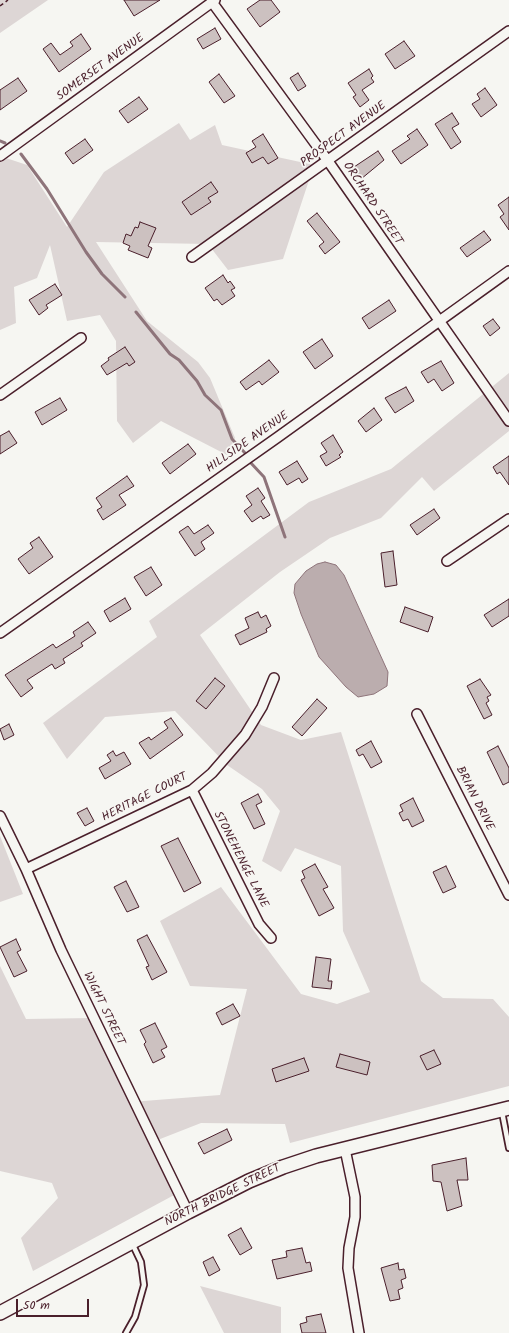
<!DOCTYPE html>
<style>
body{margin:0}
#map{position:relative;width:509px;height:1333px;overflow:hidden;background:#f6f6f2;font-family:Kalam,sans-serif}
canvas{display:block}
.scale{position:absolute;left:16px;top:1299px;width:73px;height:18px;box-sizing:border-box;border:2px solid #4a1f2b;border-top:0;padding-left:5px;font-size:12px;line-height:14px;white-space:nowrap;color:#4a1f2b;-webkit-text-stroke:3px #f6f6f2;paint-order:stroke}
</style>
<div id="map">
<canvas width="509" height="1333"></canvas>
<div class="scale">50 m</div>
</div>
<script>
const context = document.querySelector('canvas').getContext('2d');
context.lineJoin = 'round';
function fill(path, color) { context.fillStyle = color; context.fill(path, 'evenodd'); }
const shape = rows => new Path2D(rows.map(r => 'M' + r).join(''));
function stroke(path, color, width, dash) { context.strokeStyle = color; context.lineWidth = width; context.lineCap = dash ? 'butt' : 'round'; context.setLineDash(dash || []); context.stroke(path); }
function label(font, color, halo, rows, align = 'center') {
  context.font = font + ' Kalam,sans-serif'; context.lineWidth = 3.5; context.setLineDash([]); context.textBaseline = 'middle'; context.strokeStyle = halo; context.fillStyle = color; for (const [text, x, y, turn = 0] of rows) {
    context.save(); context.translate(x, y); context.rotate((+turn || 0) * Math.PI / 180); context.textAlign = isNaN(turn) ? turn : align; if (halo) context.strokeText(text, 0, 0); context.fillText(text, 0, 0); context.restore();
  }
}
const green = shape([
 [0,0,48,0,0,33],
 [179,123,190,140,215,125,222,145,314,165,283,259,228,270,208,244,96,242,147,321,198,362,210,378,235,438,227,455,161,421,133,443,117,421,116,341,100,315,67,321,50,245,37,278,14,287,16,323,0,330,0,156,27,165,67,227,104,172],
 [509,373,509,431,434,491,422,477,381,518,330,538,280,572,200,635,261,725,301,740,341,732,421,981,443,998,493,999,509,1017,509,1086,290,1143,285,1124,201,1123,150,1143,176,1194,33,1271,21,1238,58,1198,52,1183,0,1171,0,966,26,1019,92,1018,131,1102,220,1095,247,989,190,986,160,921,221,887,301,994,337,1004,370,992,343,931,341,866,295,848,281,872,262,861,280,811,262,789,227,765,175,711,105,717,67,759,43,723,157,637,149,621,309,502,391,469],
 [0,836,23,894,0,902],
 [200,1286,281,1307,281,1333,224,1333]
]);
const water = shape([
 [325,562,336,565,344,575,388,672,387,686,374,694,358,697,346,687,319,657,301,614,294,593,295,584,306,571,317,564,325,562]
]);
const stream = shape([
 [0,141,5,143],
 [21,154,47,189,86,252,102,274,125,297],
 [136,312,170,354,179,360,197,381,205,395,221,410,232,439,245,453],
 [250,462,264,477,285,537]
]);
const building = shape([
 [124,0,160,0,134,16,124,0],
 [260,0,271,0,280,12,260,27,247,9,260,0],
 [215,28,221,39,203,49,197,39,215,28],
 [81,34,91,49,59,72,43,49,51,43,60,55,73,46,70,42,81,34],
 [404,41,415,56,395,69,385,54,404,41],
 [369,69,373,76,371,78,374,82,362,90,369,100,360,107,353,97,356,95,348,83,369,69],
 [298,73,306,86,298,91,290,78,298,73],
 [219,74,235,96,224,103,209,82,219,74],
 [18,78,27,91,0,110,0,90,18,78],
 [485,88,497,105,481,117,472,104,480,99,477,94,485,88],
 [139,97,148,109,128,123,119,111,139,97],
 [452,113,459,124,452,128,461,142,451,149,435,124,452,113],
 [417,129,428,145,401,164,392,151,410,139,407,136,417,129],
 [263,134,278,158,268,164,263,157,252,163,246,153,256,147,252,141,263,134],
 [85,139,93,150,73,164,65,153,85,139],
 [378,151,384,160,361,179,354,167,378,151],
 [211,182,218,192,208,198,211,202,191,215,182,202,211,182],
 [509,197,509,230,500,217,504,214,498,205,509,197],
 [317,213,340,242,325,254,319,246,324,242,307,221,317,213],
 [140,222,156,228,148,246,152,248,148,258,128,250,130,246,123,243,126,234,131,236,135,227,138,228,140,222],
 [484,231,491,240,467,257,460,248,484,231],
 [223,275,228,283,230,281,235,288,231,290,235,296,222,305,217,299,214,301,205,288,223,275],
 [55,284,62,295,46,305,48,308,39,315,29,300,55,284],
 [389,300,396,311,369,329,362,318,389,300],
 [493,319,500,328,490,336,483,326,493,319],
 [322,339,333,356,315,369,303,352,322,339],
 [125,347,135,362,129,366,127,363,107,375,101,366,109,360,108,358,125,347],
 [269,360,279,372,262,385,259,381,246,390,240,382,269,360],
 [441,361,454,383,442,391,434,379,428,383,421,372,441,361],
 [406,387,414,401,395,413,385,398,406,387],
 [60,398,67,410,42,425,35,412,60,398],
 [374,408,382,420,366,432,358,421,374,408],
 [9,431,17,443,0,454,0,436,9,431],
 [333,435,343,452,339,455,341,457,326,466,320,456,327,452,321,443,333,435],
 [188,444,196,454,170,474,162,463,188,444],
 [509,456,509,485,500,472,497,474,493,467,509,456],
 [297,461,308,479,302,483,299,478,287,485,279,472,297,461],
 [127,476,134,486,119,495,126,505,103,520,97,510,102,507,96,498,127,476],
 [258,488,265,498,261,501,270,515,263,519,261,516,252,522,244,511,252,505,246,496,258,488],
 [434,509,440,518,417,535,410,525,434,509],
 [208,525,214,533,201,542,205,549,195,556,179,532,188,526,194,534,208,525],
 [39,537,53,557,29,574,18,559,33,548,30,543,39,537],
 [393,551,397,585,385,587,381,553,393,551],
 [151,567,162,585,146,596,134,577,151,567],
 [125,598,131,609,110,622,104,611,125,598],
 [509,599,509,616,492,627,484,615,509,599],
 [405,607,433,617,428,632,400,622,405,607],
 [258,612,261,618,266,615,271,626,266,629,267,632,240,645,235,635,249,628,245,618,258,612],
 [88,622,96,633,81,643,83,646,63,659,65,663,55,669,52,664,27,680,33,688,21,697,5,675,53,644,56,648,75,636,73,632,88,622],
 [215,678,225,686,206,709,196,701,215,678],
 [480,679,491,695,487,697,489,701,486,703,492,715,484,719,467,686,480,679],
 [317,699,327,708,302,736,292,727,317,699],
 [171,718,183,735,150,759,139,743,149,737,151,740,168,728,164,722,171,718],
 [9,724,14,735,4,740,0,729,9,724],
 [371,741,382,762,371,768,363,754,359,756,356,750,371,741],
 [498,746,509,768,509,782,503,785,487,752,498,746],
 [113,751,116,756,124,752,131,764,105,779,99,768,111,761,107,755,113,751],
 [258,794,262,802,256,805,265,824,254,829,241,803,258,794],
 [413,798,424,821,412,827,408,819,403,821,399,813,403,811,400,805,413,798],
 [87,808,94,821,85,826,77,813,87,808],
 [178,838,201,883,184,892,161,846,178,838],
 [315,864,328,887,323,889,334,908,319,916,301,880,305,878,302,871,315,864],
 [446,866,456,887,443,893,433,872,446,866],
 [126,881,139,907,127,912,114,887,126,881],
 [147,935,167,972,152,980,146,967,149,966,137,940,147,935],
 [16,939,21,950,17,952,27,971,14,977,0,947,16,939],
 [316,957,331,959,328,981,332,981,331,989,312,987,316,957],
 [233,1004,240,1016,222,1025,216,1013,233,1004],
 [155,1023,167,1047,161,1050,165,1057,153,1063,144,1044,146,1042,140,1030,155,1023],
 [434,1050,441,1064,427,1070,420,1056,434,1050],
 [340,1054,370,1062,367,1075,336,1067,340,1054],
 [304,1058,309,1071,276,1082,272,1069,304,1058],
 [227,1129,232,1140,204,1154,198,1143,227,1129],
 [466,1158,468,1180,457,1180,462,1206,447,1211,441,1182,433,1181,432,1165,466,1158],
 [241,1228,252,1248,240,1255,228,1235,241,1228],
 [302,1248,306,1263,310,1262,312,1271,277,1279,272,1260,287,1257,286,1251,302,1248],
 [213,1257,220,1270,209,1276,203,1262,213,1257],
 [398,1263,399,1270,404,1269,406,1278,401,1280,403,1288,398,1290,400,1299,390,1301,381,1268,398,1263],
 [321,1314,326,1333,302,1333,300,1324,307,1322,306,1317,321,1314]
]);
const path = shape([
 [0,6,8,0]
]);
const lane = shape([
 [502,1112,509,1148],
 [126,1333,135,1317,144,1285,141,1262,132,1243]
]);
const street = shape([
 [212,2,328,161,509,421],
 [0,156,215,0],
 [192,257,509,31],
 [0,395,81,338],
 [447,561,509,519],
 [0,633,278,437,509,271],
 [417,714,509,895],
 [192,790,259,924,271,938],
 [0,816,26,869,61,950,188,1212],
 [26,869,192,790,212,773,245,735,262,707,274,678],
 [345,1149,355,1197,355,1217,349,1248,348,1268,359,1333]
]);
const secondary = shape([
 [0,1313,188,1212,249,1181,283,1167,316,1156,509,1108]
]);
const streetNames = [
 ["SOMERSET AVENUE",101,68,-36],
 ["PROSPECT AVENUE",344,135,-36],
 ["ORCHARD STREET",372,204,56],
 ["HILLSIDE AVENUE",248,443,-35],
 ["HERITAGE COURT",145,798,-27],
 ["BRIAN DRIVE",474,799,63],
 ["STONEHENGE LANE",240,860,63],
 ["WIGHT STREET",103,1009,64],
 ["NORTH BRIDGE STREET",223,1196,-26]
];
fill(green, '#ddd6d5');
fill(water, '#bbadae');
stroke(water, '#8e747a', 1);
stroke(stream, '#8e747a', 3);
fill(building, '#ccc1c0');
stroke(building, '#4a1f2b', 1);
stroke(lane, '#4a1f2b', 8);
stroke(street, '#4a1f2b', 12);
stroke(secondary, '#4a1f2b', 16);
stroke(path, '#4a1f2b', 1.5, [4, 3]);
stroke(lane, '#f6f6f2', 4.5);
stroke(street, '#f6f6f2', 9);
stroke(secondary, '#f6f6f2', 13);
label('12px', '#4a1f2b', '#f6f6f2', streetNames);
</script>
